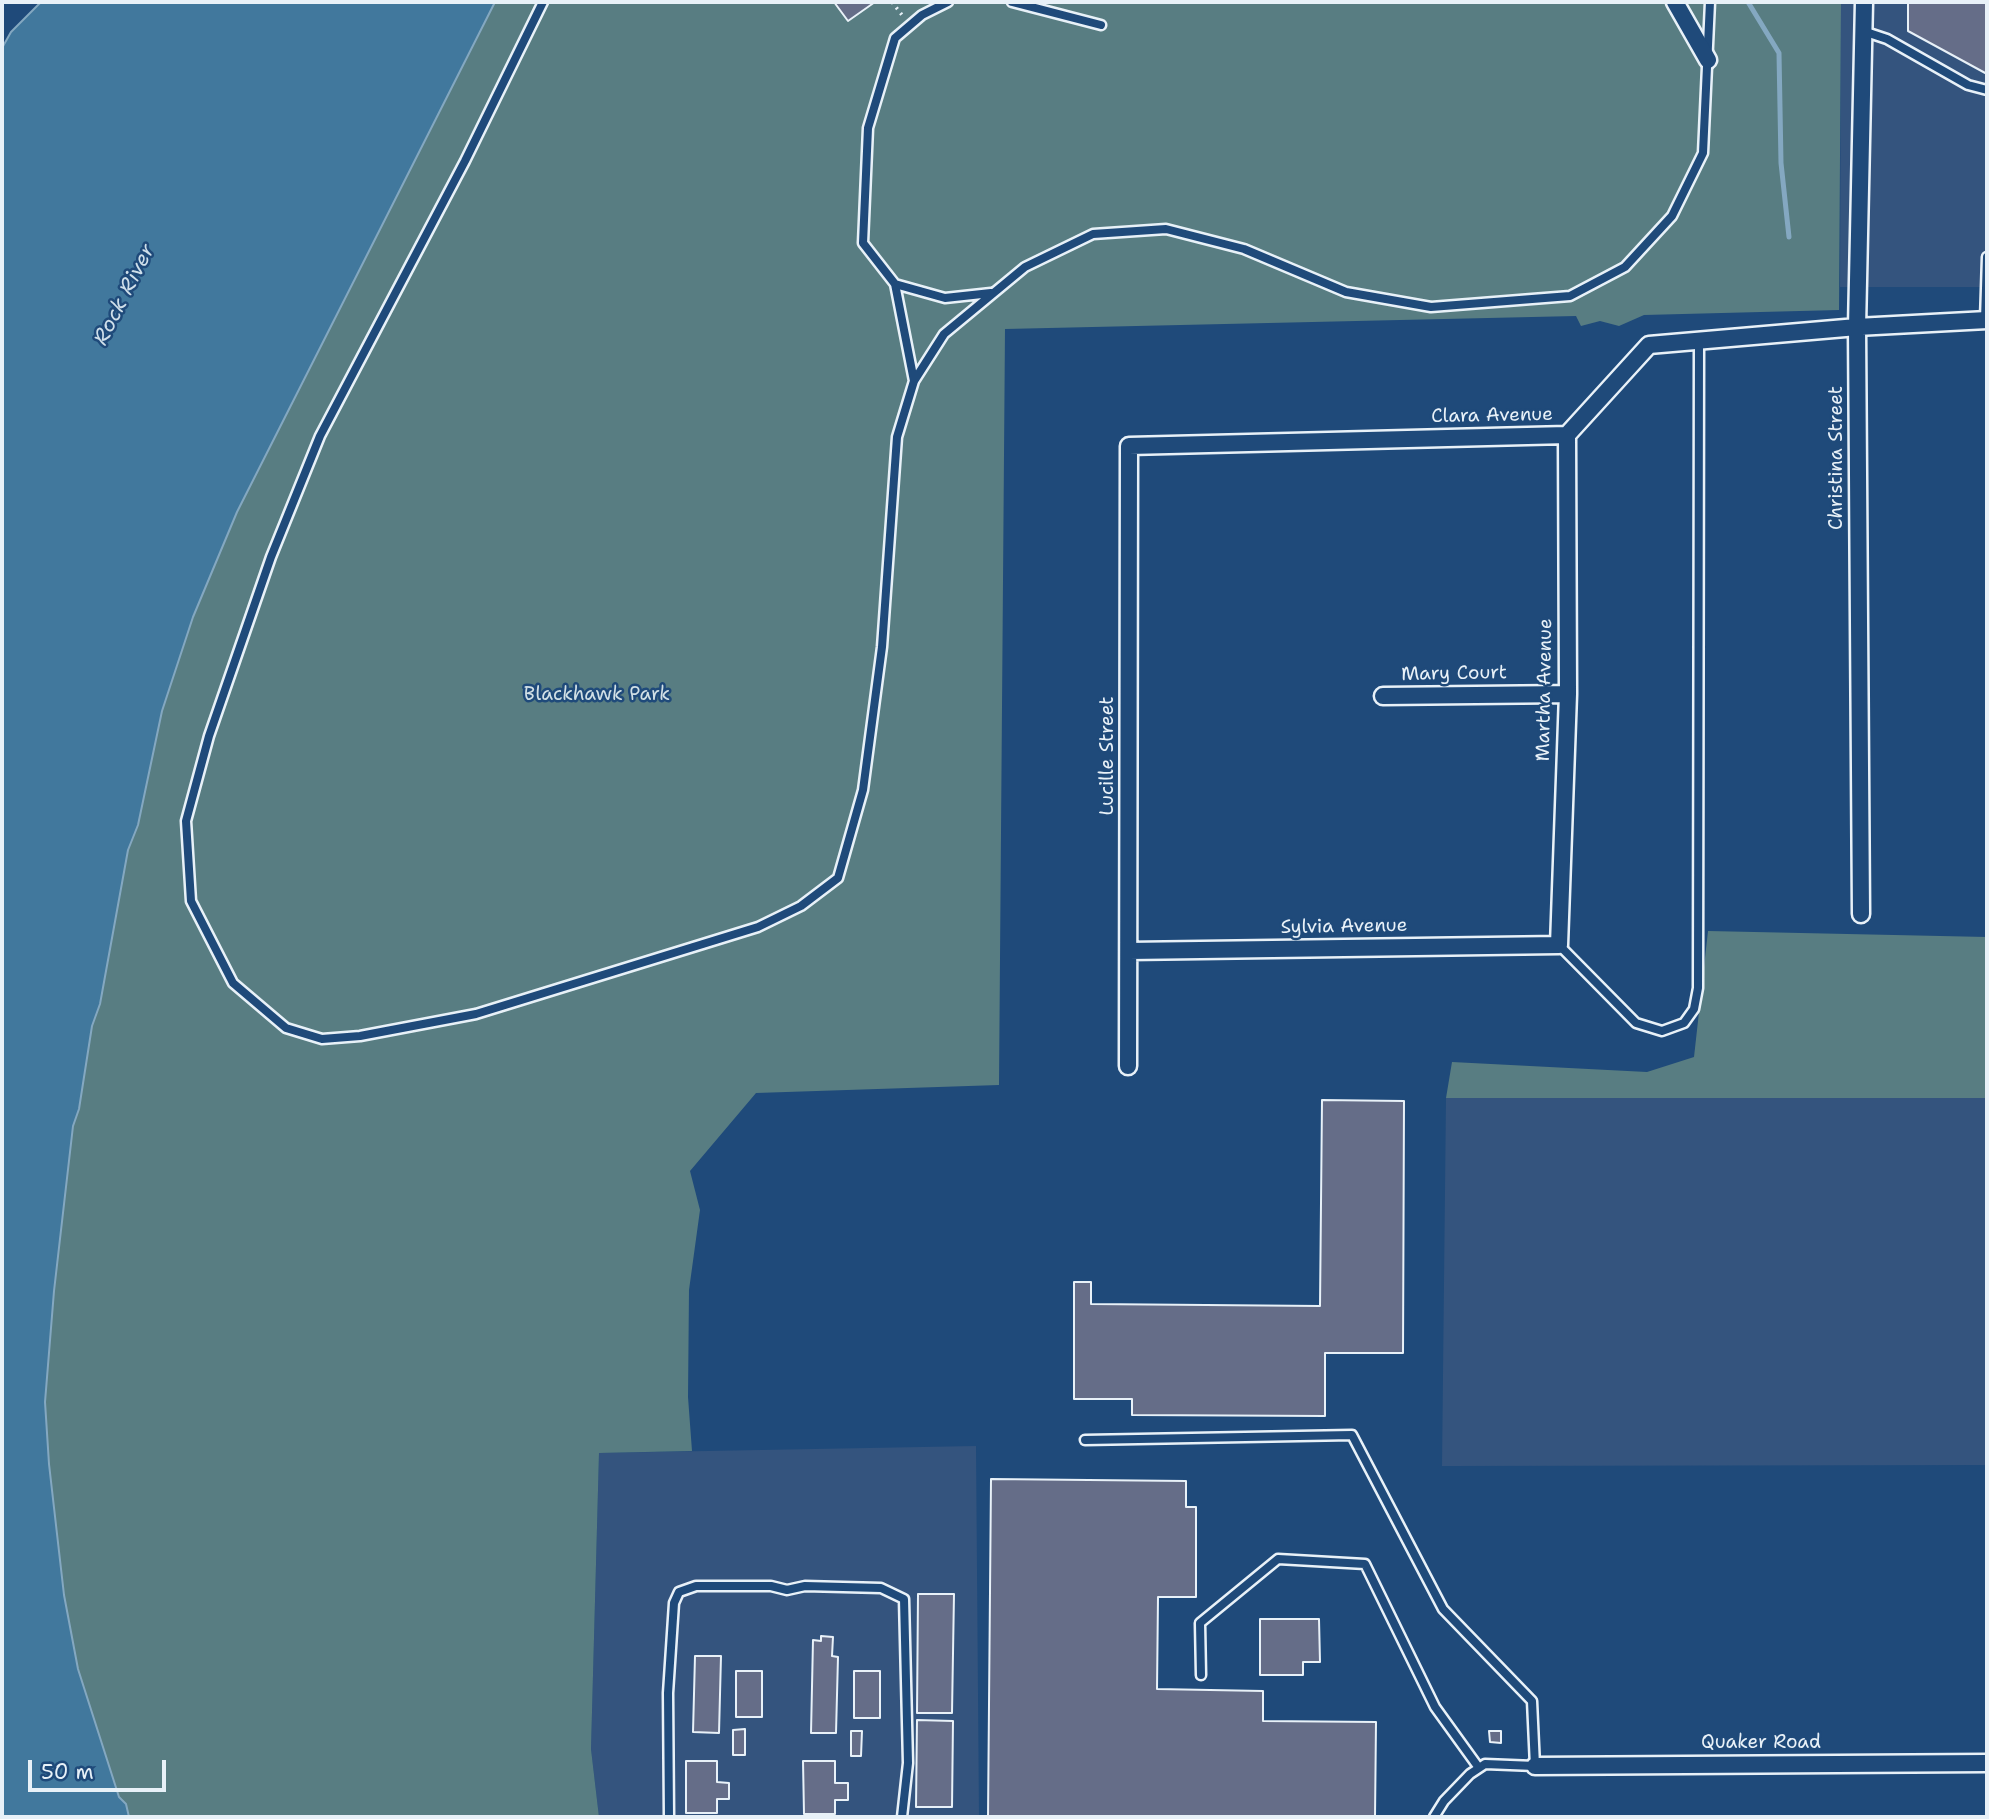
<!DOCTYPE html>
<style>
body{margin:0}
#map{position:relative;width:1989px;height:1819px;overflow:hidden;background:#1f4a7a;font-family:"Shantell Sans",sans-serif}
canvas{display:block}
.frame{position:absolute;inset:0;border:4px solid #e8f1f8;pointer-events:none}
.scale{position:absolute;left:28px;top:1760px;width:138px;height:32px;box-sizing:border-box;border:4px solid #e8f1f8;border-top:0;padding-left:9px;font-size:21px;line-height:24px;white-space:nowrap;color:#e8f1f8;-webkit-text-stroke:5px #1f4a7a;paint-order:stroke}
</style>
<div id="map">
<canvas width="1989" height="1819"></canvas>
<div class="frame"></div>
<div class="scale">50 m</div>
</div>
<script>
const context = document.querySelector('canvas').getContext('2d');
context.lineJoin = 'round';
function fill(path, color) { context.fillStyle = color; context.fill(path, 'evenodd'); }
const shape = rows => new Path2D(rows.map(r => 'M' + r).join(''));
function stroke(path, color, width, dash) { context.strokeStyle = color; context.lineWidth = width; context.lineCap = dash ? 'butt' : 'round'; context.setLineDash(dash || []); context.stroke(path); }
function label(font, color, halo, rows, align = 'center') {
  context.font = font + ' "Shantell Sans",sans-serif'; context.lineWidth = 5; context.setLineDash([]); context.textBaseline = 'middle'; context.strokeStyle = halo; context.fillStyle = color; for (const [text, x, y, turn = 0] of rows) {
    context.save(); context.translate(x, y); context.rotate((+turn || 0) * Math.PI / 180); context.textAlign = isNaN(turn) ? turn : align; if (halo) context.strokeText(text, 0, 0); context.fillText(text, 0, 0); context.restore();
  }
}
const built = shape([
 [1841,2,1987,2,1987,287,1840,287],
 [1446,1098,1987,1098,1987,1465,1442,1466],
 [976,1446,979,1817,599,1817,591,1749,599,1453]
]);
const green = shape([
 [495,2,1841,2,1839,310,1644,315,1619,326,1600,321,1581,326,1576,316,1005,329,999,1085,756,1093,690,1171,700,1210,689,1290,688,1397,692,1451,599,1453,591,1749,599,1817,129,1817,125,1803,119,1798,78,1669,64,1595,49,1464,45,1402,54,1291,73,1126,79,1109,92,1026,128,850,138,825,162,711,193,617,237,512],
 [1708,931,1987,937,1987,1098,1446,1098,1452,1062,1647,1072,1694,1057]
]);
const water = shape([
 [41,2,495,2,237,512,193,617,162,711,138,825,128,850,100,1004,92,1026,79,1109,73,1126,54,1291,45,1402,49,1464,64,1595,78,1669,119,1797,126,1804,129,1817,2,1817,2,48,11,32,41,2]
]);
const stream = shape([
 [1748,2,1779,53,1781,163,1789,237]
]);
const building = shape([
 [834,2,875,2,848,21,834,2],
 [1908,2,1987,2,1987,74,1908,31,1908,2],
 [1322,1100,1404,1101,1403,1353,1325,1353,1325,1416,1132,1415,1132,1399,1074,1399,1074,1282,1091,1282,1091,1304,1320,1306,1322,1100],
 [991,1479,1186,1481,1186,1507,1196,1507,1196,1597,1158,1597,1157,1689,1263,1691,1263,1721,1376,1722,1375,1817,988,1817,991,1479],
 [918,1594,954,1594,952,1713,917,1713,918,1594],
 [1260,1619,1319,1619,1320,1662,1303,1662,1303,1675,1260,1675,1260,1619],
 [821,1636,833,1637,832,1656,838,1657,836,1733,811,1733,813,1640,821,1641,821,1636],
 [695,1656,721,1656,719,1733,693,1732,695,1656],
 [736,1671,762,1671,762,1717,736,1717,736,1671],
 [854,1671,880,1671,880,1718,854,1718,854,1671],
 [917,1720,953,1721,952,1807,916,1807,917,1720],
 [745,1729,745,1755,733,1755,733,1730,745,1729],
 [851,1731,862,1731,861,1756,851,1756,851,1731],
 [1489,1731,1501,1731,1501,1743,1490,1742,1489,1731],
 [686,1761,717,1761,717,1782,729,1783,729,1799,717,1799,717,1813,686,1813,686,1761],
 [803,1761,835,1761,835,1783,848,1783,848,1800,835,1800,835,1814,804,1814,803,1761]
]);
const path = shape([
 [892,2,902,15]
]);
const service = shape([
 [543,2,465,161,320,436,271,557,209,736,186,821,191,901,233,983,286,1028,322,1039,360,1036,476,1014,758,927,801,906,838,878,863,790,882,647,897,437,914,381,944,334,1025,267,1093,234,1166,229,1244,249,1346,292,1431,307,1570,296,1625,267,1672,216,1703,153,1710,2],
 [1012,2,1101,25],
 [1863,31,1887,39,1968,85,1987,90],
 [895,284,945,298,991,293],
 [1985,320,1987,257],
 [914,381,895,284,863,243,868,128,895,38,922,15,948,2],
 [1559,945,1636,1023,1662,1031,1684,1023,1694,1009,1698,988,1699,340],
 [1085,1440,1352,1435,1443,1609,1532,1701,1535,1766,1485,1764,1470,1774,1444,1801,1434,1817],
 [1201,1675,1200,1623,1278,1559,1365,1564,1435,1707,1479,1768],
 [669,1817,668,1693,674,1603,679,1592,696,1586,771,1586,787,1590,805,1586,881,1588,904,1599,908,1763,902,1817]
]);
const minor = shape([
 [1675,2,1708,60],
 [1383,696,1568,694],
 [1861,914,1857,327,1864,2],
 [1129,951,1559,945,1568,694,1567,435],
 [1128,1066,1129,446,1567,435,1649,345,1857,327,1987,320],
 [1535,1766,1987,1763]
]);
const streetNames = [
 ["Clara Avenue",1492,416,-1],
 ["Christina Street",1837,458,-90],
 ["Mary Court",1454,674,-1],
 ["Martha Avenue",1545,690,-89],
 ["Lucille Street",1108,756,-90],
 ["Sylvia Avenue",1344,927,-1],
 ["Quaker Road",1761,1743]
];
const parkNames = [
 ["Blackhawk Park",597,695]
];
const waterNames = [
 ["Rock River",125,295,-63]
];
fill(built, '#34547e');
fill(green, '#587d82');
fill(water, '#41789d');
stroke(water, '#84a8c1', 2);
stroke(stream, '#84a8c1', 5);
fill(building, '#656d88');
stroke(building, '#e8f1f8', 2);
stroke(service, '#e8f1f8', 13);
stroke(minor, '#e8f1f8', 21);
stroke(path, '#e8f1f8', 3.5, [2, 5]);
stroke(service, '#1f4a7a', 8);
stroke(minor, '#1f4a7a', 16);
label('19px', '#e8f1f8', '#1f4a7a', streetNames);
label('19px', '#d2e0e6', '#1f4a7a', parkNames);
label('italic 21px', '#cfdfea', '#1f4a7a', waterNames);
</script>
